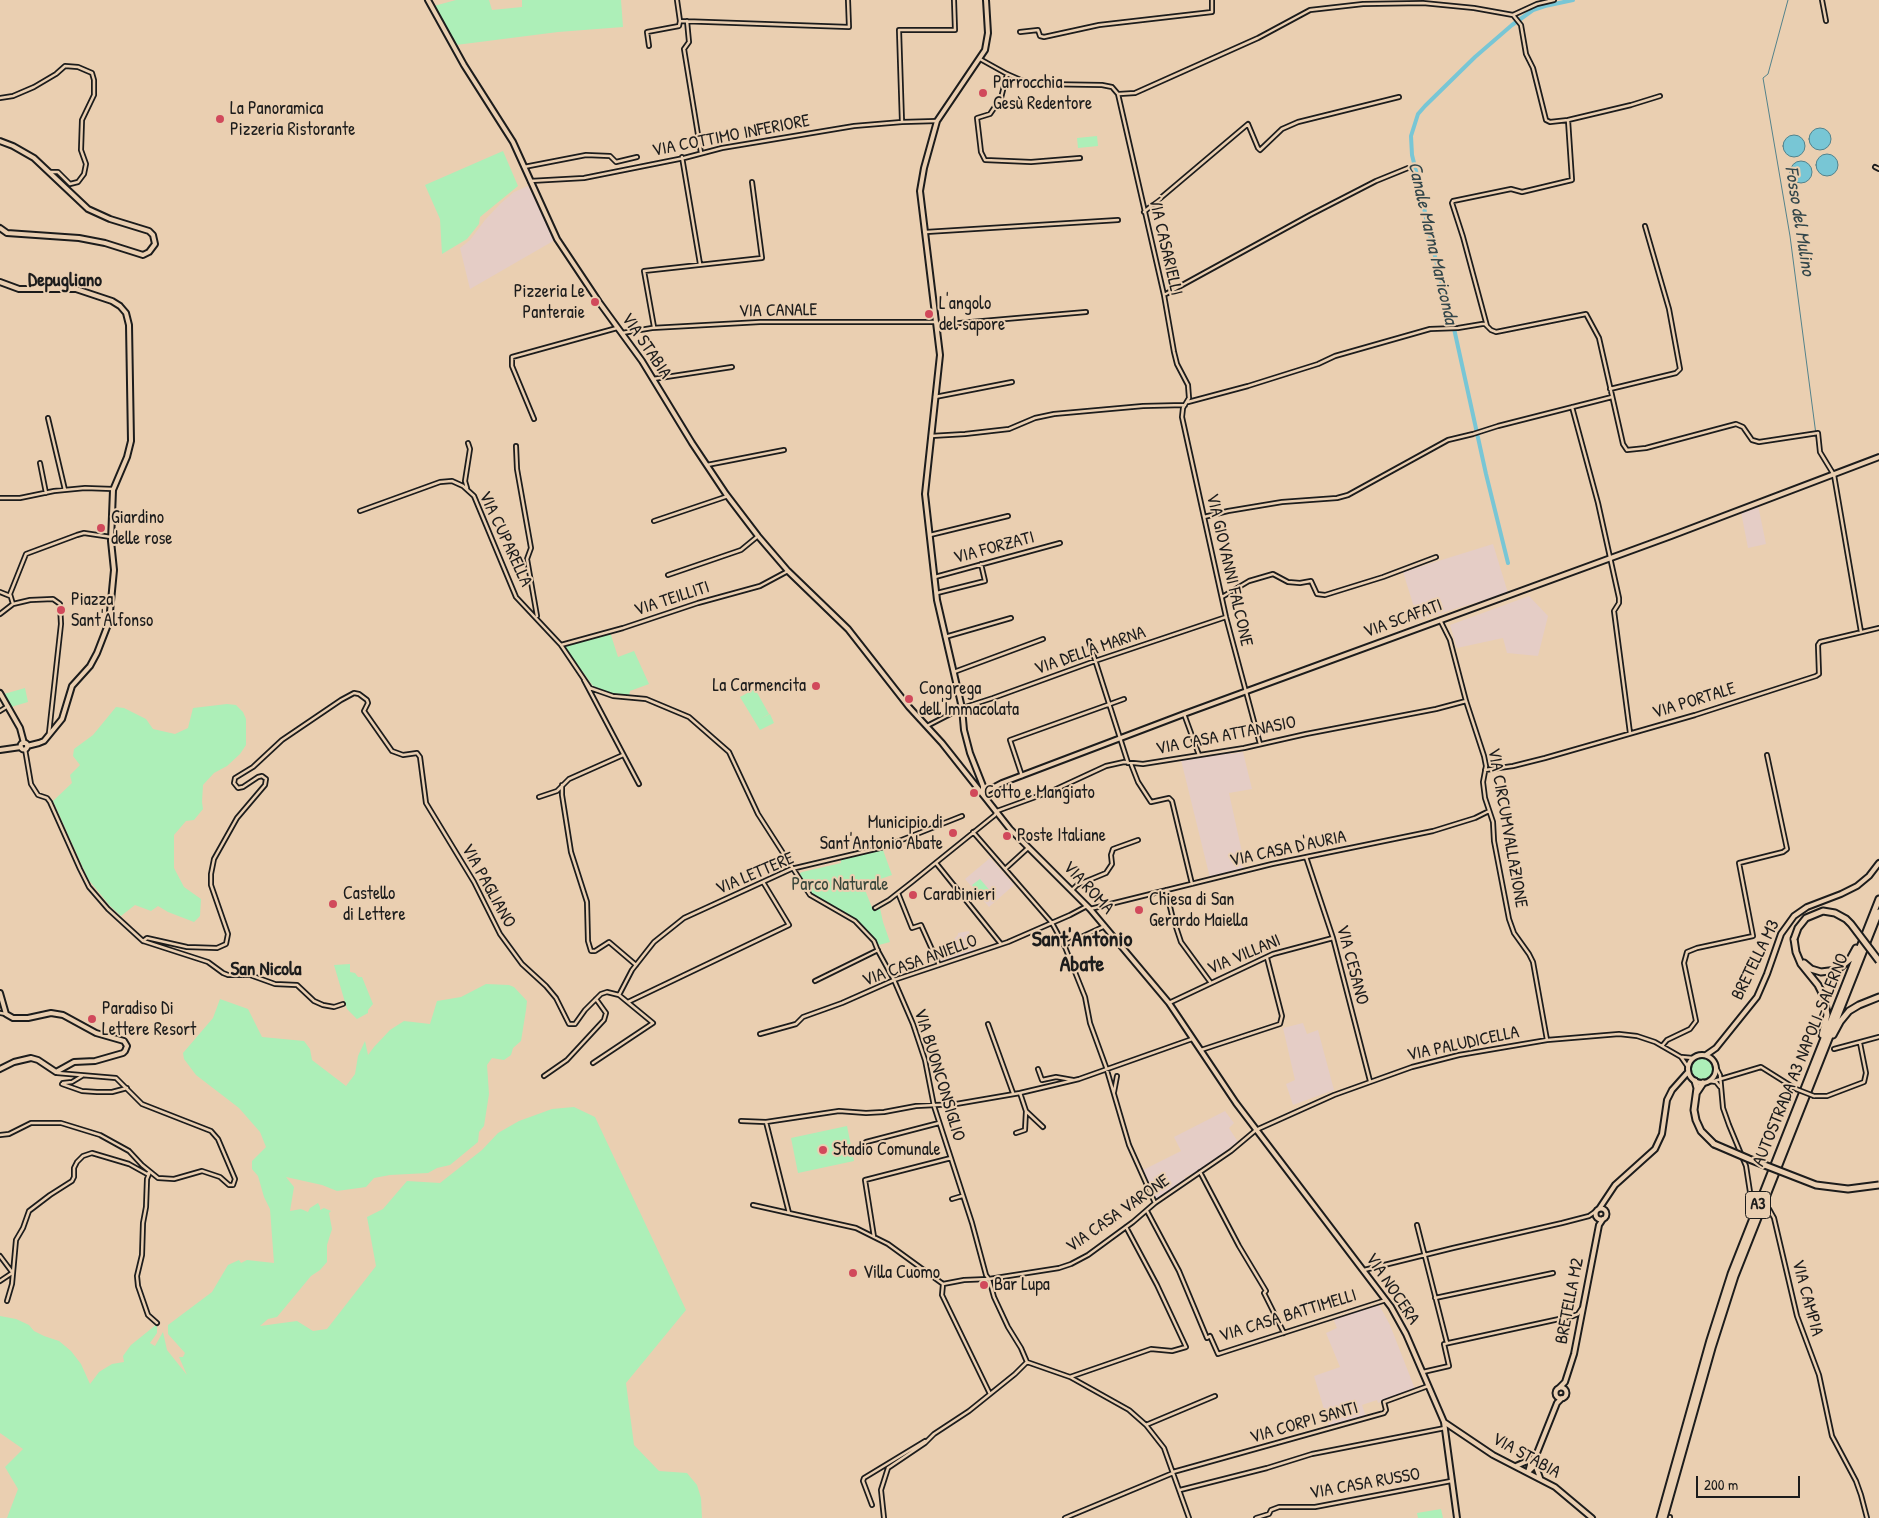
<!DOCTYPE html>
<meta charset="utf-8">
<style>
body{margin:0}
#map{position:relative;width:1879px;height:1518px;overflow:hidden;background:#eacfb1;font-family:"Patrick Hand",sans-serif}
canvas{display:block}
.scale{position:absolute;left:1696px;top:1476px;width:104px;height:22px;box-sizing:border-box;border:2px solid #1c1c1c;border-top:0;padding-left:6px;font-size:15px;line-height:18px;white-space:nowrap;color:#1c1c1c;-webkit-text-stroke:4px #eacfb1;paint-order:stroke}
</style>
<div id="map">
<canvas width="1879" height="1518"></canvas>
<div class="scale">200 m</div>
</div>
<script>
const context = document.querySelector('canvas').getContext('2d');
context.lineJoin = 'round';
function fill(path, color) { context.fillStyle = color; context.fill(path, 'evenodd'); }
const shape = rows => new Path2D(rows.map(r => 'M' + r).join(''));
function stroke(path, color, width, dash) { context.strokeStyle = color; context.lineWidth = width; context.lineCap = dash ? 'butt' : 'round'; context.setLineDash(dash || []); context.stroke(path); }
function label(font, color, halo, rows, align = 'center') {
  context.font = font + ' "Patrick Hand",sans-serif'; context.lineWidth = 4; context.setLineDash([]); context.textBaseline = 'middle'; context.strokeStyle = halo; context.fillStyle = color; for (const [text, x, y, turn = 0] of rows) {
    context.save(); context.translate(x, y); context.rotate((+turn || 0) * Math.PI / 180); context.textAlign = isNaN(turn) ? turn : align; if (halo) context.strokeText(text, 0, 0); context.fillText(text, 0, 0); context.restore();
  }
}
const built = shape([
 [528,186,555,240,470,289,460,248,470,240,485,220,500,204,514,192],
 [1758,505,1766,544,1748,548,1741,512],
 [1493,544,1508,593,1418,620,1403,572],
 [1529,596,1548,616,1538,656,1507,653,1503,638,1457,648,1450,625],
 [1230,752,1231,754,1243,752,1252,789,1229,793,1242,852,1243,869,1210,878,1181,760],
 [990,858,1014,885,989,907,965,879],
 [969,931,975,952,942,963,937,949,943,945,947,946,958,935,958,933],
 [1303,1023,1307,1034,1318,1030,1334,1090,1293,1105,1286,1084,1295,1080,1283,1028],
 [1225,1111,1234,1123,1229,1128,1238,1142,1198,1171,1185,1177,1185,1180,1155,1201,1143,1170,1181,1151,1174,1137],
 [1378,1303,1390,1325,1415,1389,1378,1403,1377,1400,1362,1405,1366,1417,1329,1426,1314,1376,1340,1367,1326,1333,1337,1328,1333,1318]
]);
const green = shape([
 [456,0,489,0,492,10,522,7,522,0,621,0,623,27,558,32,456,45,434,6],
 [1097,136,1098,146,1078,148,1077,138],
 [503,151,518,186,480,217,479,224,467,239,442,254,440,219,425,185],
 [610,632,618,657,634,651,649,684,630,691,629,695,610,693,593,686,564,646],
 [25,688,28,702,11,707,4,694],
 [755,689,769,714,760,719,770,714,774,723,760,730,740,697],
 [227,704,236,705,243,712,246,719,246,745,240,754,227,766,214,773,203,785,202,802,203,809,194,820,186,821,174,835,174,868,184,887,201,899,200,916,194,922,168,912,158,906,151,911,135,905,121,916,110,906,88,879,53,801,72,783,70,775,80,765,73,756,74,749,93,735,116,707,124,708,146,719,153,729,175,734,188,728,193,708],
 [883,850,892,875,863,885,873,910,880,908,883,922,890,942,879,945,854,919,812,894,800,878,799,874,802,872,841,863,841,860,849,858],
 [980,879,992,893,984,900,972,885],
 [350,964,350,972,355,973,358,977,362,977,373,1004,368,1010,368,1013,357,1019,347,1009,334,965],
 [486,984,509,985,514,987,527,1001,526,1010,521,1041,513,1048,511,1055,504,1060,492,1058,487,1065,489,1094,484,1126,479,1132,478,1142,450,1165,437,1168,428,1173,390,1175,374,1178,366,1187,337,1191,322,1185,286,1177,294,1187,290,1211,301,1209,308,1212,310,1208,318,1203,320,1207,320,1210,324,1208,331,1211,329,1213,332,1229,327,1245,327,1262,320,1270,311,1276,277,1317,268,1319,260,1326,297,1321,313,1331,327,1329,376,1266,367,1217,383,1209,407,1181,440,1183,482,1150,498,1133,519,1121,552,1109,574,1107,595,1117,686,1310,626,1383,634,1445,659,1471,687,1473,697,1485,701,1498,702,1518,7,1518,18,1489,5,1467,23,1449,0,1433,0,1316,16,1319,29,1325,34,1331,44,1336,59,1341,71,1351,81,1364,90,1384,99,1372,112,1364,124,1362,123,1356,131,1345,157,1324,157,1333,150,1343,155,1346,163,1332,167,1350,187,1375,179,1357,183,1357,185,1353,168,1334,168,1325,212,1292,228,1265,239,1260,241,1263,247,1260,274,1263,270,1209,264,1197,258,1176,252,1169,252,1161,266,1147,260,1132,239,1108,196,1075,184,1059,183,1053,213,1018,220,999,248,1009,262,1037,304,1041,310,1049,312,1060,346,1086,355,1074,358,1056,365,1041,368,1055,374,1047,390,1030,404,1021,430,1024,437,1001,461,997],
 '1690 1069a12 12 0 1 1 24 0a12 12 0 1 1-24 0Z',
 [847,1126,854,1161,798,1173,791,1138],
 [1441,1509,1443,1518,1418,1518,1417,1513]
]);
const water = shape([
 '1809 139a11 11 0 1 1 22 0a11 11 0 1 1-22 0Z',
 '1783 146a11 11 0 1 1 22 0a11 11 0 1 1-22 0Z',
 '1816 165a11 11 0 1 1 22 0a11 11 0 1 1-22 0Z',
 '1790 172a11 11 0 1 1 22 0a11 11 0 1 1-22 0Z'
]);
const stream = shape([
 [1788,0,1768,74,1763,78,1790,236,1818,450]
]);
const canal = shape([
 [1508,563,1486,474,1453,324,1446,302,1427,223,1420,187,1412,155,1411,136,1418,114,1425,106,1475,57,1512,25,1533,10,1545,6,1573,0]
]);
const street = shape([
 [677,0,680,21],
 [1822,0,1826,21],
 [1513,15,1521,25,1526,54,1533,68,1546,120,1550,122,1568,120],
 [680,21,849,27,848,0],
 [687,21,689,42,684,49,701,153],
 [1020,32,1038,30,1040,36,1044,37,1099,25,1212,12,1212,0],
 [649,46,647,32,679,26,680,21],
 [980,59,1007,74,1023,81,1041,84,1102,85,1112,87,1118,94],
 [1007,74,1001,98,990,114,977,118,981,152,985,160,1031,162,1080,158],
 [1118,94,1164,295,1174,352,1177,364,1188,385,1189,398,1183,408,1182,417,1226,617,1260,744],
 [1119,94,1135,93,1258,38,1310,10,1363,4,1423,3,1474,8,1513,15,1537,4,1554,0],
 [0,98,13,96,34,87,56,74,65,66,78,67,92,73,94,80,94,95,82,120,81,150,86,164,84,174,78,182,70,184,58,172,50,172],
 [902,122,899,30,955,30,954,0],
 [682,157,700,264],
 [524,167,586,155,610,156,616,162,637,157],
 [1875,167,1879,169],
 [530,181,584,178,684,158,722,148,854,126,902,122,937,121],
 [1144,212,1248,124,1258,148,1260,150,1282,129,1298,122,1399,97],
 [926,232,1118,220],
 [1164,295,1310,215,1376,181,1408,168],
 [937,325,1086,312],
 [1487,326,1463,237,1452,203,1453,201,1511,189,1522,192,1572,180,1568,120,1631,105,1660,96],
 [654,327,644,271,762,258,752,182],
 [622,333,652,328,760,322,935,322],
 [653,379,732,367],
 [1610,389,1676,373,1680,369,1669,309,1645,226],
 [935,397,1012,382],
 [1188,402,1248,386,1318,364,1335,356,1430,329,1458,328,1482,324,1485,324,1491,330,1496,332,1586,314,1599,338,1623,444,1627,450,1646,448,1736,424,1743,427,1752,440,1759,442,1818,433,1820,452,1834,475,1861,632],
 [1572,407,1598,503,1619,598,1619,603,1614,611,1630,733],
 [48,418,65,490],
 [534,419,512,366,512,357,617,328],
 [931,436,965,434,1009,429,1035,418,1054,414,1143,406,1185,405],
 [516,446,517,469,531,548,527,559,537,616],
 [40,463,46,493],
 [707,465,784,450],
 [467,488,465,481,470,449,468,443],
 [0,498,20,498,54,491,85,488,113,489],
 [360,511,440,482,452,481,463,486,474,496,516,597,561,645,590,688,613,696,646,699,689,717,729,752,758,814,810,895,855,921,874,941,878,951,894,980,913,1024,925,1060,934,1106,972,1223,986,1275,989,1279,994,1297,1008,1327,1021,1348,1027,1362],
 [1204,517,1228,511,1282,502,1337,498,1348,495,1448,440,1473,434,1498,426,1612,397],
 [654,521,728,496],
 [930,535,1008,516],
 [668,575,741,550,758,536],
 [935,577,1060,543],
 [0,592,10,596],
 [937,593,985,581,981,564],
 [1222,597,1249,581,1273,574,1288,582,1300,583,1311,581,1317,594,1325,595,1383,577,1436,557],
 [13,604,10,594,26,554,77,535,84,533,111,537],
 [0,614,13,604,30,600,53,599,60,604,61,624,49,733],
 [1440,620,1450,640,1466,701,1484,756,1486,766,1483,782,1485,798,1493,822,1494,841,1509,919,1514,933,1529,954,1533,962,1547,1040],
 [945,637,1011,618],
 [1089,641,1128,763],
 [561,645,623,628,698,603,760,586,788,571],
 [954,672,1043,639],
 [584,680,639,784],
 [0,711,8,706],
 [1184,714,1199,755],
 [927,726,962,708,993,698,1095,661,1226,617],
 [25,749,31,784,38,795,47,798,50,802,80,869,89,887,108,909,143,941,208,962,223,973,228,975,250,975,275,984,297,985,314,1001,323,1005,334,1007,343,1004],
 [1131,764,1138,782,1151,802,1169,798,1172,801,1192,884],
 [1485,770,1513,766,1545,758,1695,715,1816,676,1819,674,1818,645,1820,642,1879,628],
 [1022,776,1010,740,1124,699],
 [562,785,562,795,571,852,587,902,588,941,591,951,595,951,609,942,636,965],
 [539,797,557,791,569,779,623,755],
 [973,832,1052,923,1065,947,1085,997,1090,1023,1106,1067,1129,1145,1155,1203],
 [1306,857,1333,938,1370,1081],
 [936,863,1001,944],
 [1005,869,1028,848],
 [1072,890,1077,885,1106,873,1112,864,1111,855,1113,849,1138,840],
 [1166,890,1172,915,1181,942,1211,983],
 [898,893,912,928,921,925,939,965],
 [875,908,889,900,912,882,995,815,997,811,1052,791,1106,766,1124,762,1143,764,1244,748,1306,734,1436,709,1466,701],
 [1090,909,1272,864,1433,831,1475,818,1489,811],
 [143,941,147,938,187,947,217,948,226,944,228,934,211,885,211,874,214,859,237,818,265,785,266,779,262,776,258,777,243,787,238,788,234,783,235,778,253,767,282,740,341,700,354,693,359,694,367,700,368,703,364,711,392,751,403,755,417,753,420,757,426,803,474,882,500,934,522,964,546,986,556,998,569,1024,575,1024,585,1010,601,994,607,992,619,995,653,1023,593,1063],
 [1064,945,1105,926],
 [815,981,878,950],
 [619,995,632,970,654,942,684,918,791,869,884,847,962,816],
 [628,1002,789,925,763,882],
 [1169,1003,1273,954,1333,938],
 [0,1013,6,1014],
 [988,1024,1013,1093],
 [760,1034,796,1024,803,1017,842,1003,894,980,1008,942,1070,915,1087,906],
 [1662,1046,1667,1040,1690,1029,1696,1021,1684,963,1687,952,1697,948,1753,936,1739,863,1783,852,1787,849,1767,755],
 [1834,1049,1879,1037],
 [1201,1050,1280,1024,1282,1016,1267,958],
 [1682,1057,1693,1058],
 [1716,1067,1720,1075,1723,1108,1729,1125,1746,1166,1750,1192,1756,1201],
 [1038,1069,1042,1080,1056,1077,1073,1080],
 [544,1076,567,1060,604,1020,606,1013,596,999],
 [1709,1081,1716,1082,1720,1087],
 [1714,1081,1761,1067,1796,1089],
 [63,1083,72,1082,82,1076],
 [62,1084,82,1091,97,1092,112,1092,127,1088],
 [1114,1092,1117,1076],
 [1020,1093,1026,1111,1043,1127],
 [1814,1096,1827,1096,1864,1082,1866,1073,1860,1043],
 [741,1121,766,1122,839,1111,866,1113,884,1112,916,1106,956,1104,1020,1093,1079,1079,1192,1039],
 [766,1122,789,1213],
 [1016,1133,1025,1130,1026,1111],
 [0,1135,9,1134,31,1123,61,1123,100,1135,129,1151,142,1165,158,1178,174,1179,202,1171,220,1177,229,1185,233,1185,235,1179,218,1139,211,1131,142,1104,116,1078,57,1073],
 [866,1142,939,1123],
 [1200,1172,1239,1246,1266,1291,1264,1293,1284,1333],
 [149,1174,147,1179,146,1207,143,1223,142,1255,137,1276,138,1286,148,1315,157,1323],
 [952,1199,962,1196],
 [753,1205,856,1228,888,1244,943,1284],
 [1769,1209,1774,1218,1797,1316,1819,1375,1832,1436,1856,1481,1861,1495,1867,1518],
 [1147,1211,1179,1271,1207,1338,1210,1336,1218,1354,1386,1300],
 [1417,1225,1447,1343],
 [874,1237,865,1180,951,1158],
 [0,1256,12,1272],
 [1364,1270,1453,1248,1562,1223,1589,1216,1596,1211],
 [0,1281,12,1273],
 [943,1284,964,1280,989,1279,1059,1268,1071,1264,1088,1255,1133,1222,1155,1203,1231,1151,1256,1130,1334,1095,1412,1067,1459,1055,1547,1040,1619,1034,1637,1036,1655,1042,1681,1057,1688,1067],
 [943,1284,942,1295,990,1394],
 [1435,1298,1553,1273],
 [7,1301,12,1284,16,1240,23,1228,29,1211,50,1195,72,1181,74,1177,74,1168,77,1162,83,1156,92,1153,129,1164,147,1174,150,1172],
 [1027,1362,1070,1377,1129,1410,1146,1425,1164,1448,1189,1518],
 [1423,1372,1449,1366,1444,1344,1573,1316,1578,1314,1582,1308],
 [1070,1377,1151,1349,1172,1351,1186,1347,1157,1285,1126,1227],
 [1146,1425,1215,1396],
 [1173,1472,1384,1413,1386,1410,1384,1402,1428,1386],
 [1180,1490,1267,1468,1312,1454,1445,1428],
 [872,1505,863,1481,864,1478,925,1441],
 [884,1518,881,1490,888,1468,925,1443,934,1434,969,1411,1015,1374,1027,1362],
 [1065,1518,1173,1473],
 [1256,1518,1269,1514,1271,1510,1279,1507,1315,1507,1451,1481],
 [1670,1518,1670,1517]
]);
const secondary = shape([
 [428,0,464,65,513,142,557,239,599,302,642,361,692,443,726,494,758,536,788,571,848,629,909,707,942,743,1010,829,1090,909,1169,1003,1236,1103,1391,1307,1406,1334,1444,1422,1457,1518],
 [0,141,13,146,34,158,88,209,110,219,149,231,153,235,155,244,149,252,143,255,105,243,79,238,7,233,0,228],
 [0,282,19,289,76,289,112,301,120,306,126,313,129,325,131,441,127,457,113,490,111,541,114,570,109,622,97,653,90,666,72,686,62,719,44,741,39,743,27,746],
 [0,693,20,728,24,743],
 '20.5 746a3.5 3.5 0 1 1 7 0a3.5 3.5 0 1 1-7 0Z',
 [0,750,21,747],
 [983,793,1002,783,1184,714,1671,536,1879,457],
 [983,793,983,786,970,753,964,730,962,708,937,600,925,494,940,355,920,191,924,168,937,121,985,50,988,33,986,0],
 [0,993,6,1014,13,1018,28,1018,51,1013,63,1015,96,1033,124,1041,127,1046,125,1051,123,1053,95,1061,74,1062,56,1072,38,1060,31,1058,14,1062,0,1069],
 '1688 1069a14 14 0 1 1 28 0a14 14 0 1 1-28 0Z',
 [1706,1055,1716,1048,1757,997,1767,974,1781,934,1794,916,1807,907,1841,894,1857,886,1869,876,1879,863],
 '1595.5 1214a5.5 5.5 0 1 1 11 0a5.5 5.5 0 1 1-11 0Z',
 [1599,1209,1615,1185,1655,1149,1662,1134,1667,1100,1672,1090,1688,1072],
 '1555.5 1393a5.5 5.5 0 1 1 11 0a5.5 5.5 0 1 1-11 0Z',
 [1559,1388,1565,1382,1574,1354,1599,1225,1603,1219],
 [1444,1422,1493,1455,1555,1487,1592,1518],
 [1535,1464,1540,1478],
 [1516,1466,1532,1459],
 [1528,1472,1534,1466,1537,1453,1557,1403,1562,1398],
 [1528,1472,1530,1465,1535,1455]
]);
const highway = shape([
 [1794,939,1796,952,1801,964,1818,985,1824,997,1827,1015,1822,1035],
 [1804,963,1811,969,1821,972,1837,970,1850,959,1856,948],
 [1833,1035,1840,1022,1849,1011,1859,1005,1879,997],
 [1695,1081,1697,1088,1694,1110,1696,1120,1701,1131,1714,1144],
 [1697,1092,1703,1083],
 [1660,1518,1710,1340,1731,1274,1879,899],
 [1664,1518,1712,1348,1735,1276,1879,912]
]);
const streetBridge = shape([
 [1796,1089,1814,1096],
 [1756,1201,1769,1209]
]);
const highwayBridge = shape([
 [1794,939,1798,928,1806,918,1823,911,1835,913,1846,919,1851,924,1879,961],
 [1714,1144,1749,1159,1816,1185,1848,1189,1879,1185]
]);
const markers = [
 [983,93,5,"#d1495b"],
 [220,119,5,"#d1495b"],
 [595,302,5,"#d1495b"],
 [929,314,5,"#d1495b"],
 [101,528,5,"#d1495b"],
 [61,610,5,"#d1495b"],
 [816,686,5,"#d1495b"],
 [909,699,5,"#d1495b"],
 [974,793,5,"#d1495b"],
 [953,833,5,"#d1495b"],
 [1007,836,5,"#d1495b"],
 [913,895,5,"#d1495b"],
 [333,904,5,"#d1495b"],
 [1139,910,5,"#d1495b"],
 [92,1019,5,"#d1495b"],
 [823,1150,5,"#d1495b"],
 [853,1273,5,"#d1495b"],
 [984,1285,5,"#d1495b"]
];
const shields = [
 [1758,1205,25]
];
const shieldNames = [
 ["A3",1758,1205]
];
const poiNames = [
 ["Parrocchia",993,83],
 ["Gesù Redentore",993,104],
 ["La Panoramica",230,109],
 ["Pizzeria Ristorante",230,130],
 ["Pizzeria Le",585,292,"right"],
 ["Panteraie",585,313,"right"],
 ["L'angolo",939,304],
 ["del sapore",939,325],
 ["Giardino",111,518],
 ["delle rose",111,539],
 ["Piazza",71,600],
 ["Sant'Alfonso",71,621],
 ["La Carmencita",806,686,"right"],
 ["Congrega",919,689],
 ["dell'Immacolata",919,710],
 ["Cotto e Mangiato",984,793],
 ["Municipio di",943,823,"right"],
 ["Sant'Antonio Abate",943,844,"right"],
 ["Poste Italiane",1017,836],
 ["Castello",343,894],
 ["di Lettere",343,915],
 ["Carabinieri",923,895],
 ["Chiesa di San",1149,900],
 ["Gerardo Maiella",1149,921],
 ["Paradiso Di",102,1009],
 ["Lettere Resort",102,1030],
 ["Stadio Comunale",833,1150],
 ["Villa Cuomo",863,1273],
 ["Bar Lupa",994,1285]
];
const streetNames = [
 ["VIA COTTIMO INFERIORE",731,136,-11],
 ["VIA CASARIELLI",1165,246,77],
 ["VIA CANALE",778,311,-1],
 ["VIA STABIA",646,346,56],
 ["VIA CUPARELLA",505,539,65],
 ["VIA FORZATI",994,548,-15],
 ["VIA GIOVANNI FALCONE",1229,570,77],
 ["VIA TEILLITI",672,599,-18],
 ["VIA SCAFATI",1403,619,-20],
 ["VIA DELLA MARNA",1090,651,-19],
 ["VIA PORTALE",1694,701,-17],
 ["VIA CASA ATTANASIO",1226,736,-11],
 ["VIA CIRCUMVALLAZIONE",1507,828,80],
 ["VIA CASA D'AURIA",1288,849,-12],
 ["VIA LETTERE",755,874,-23],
 ["VIA PAGLIANO",488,886,61],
 ["VIA ROMA",1088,888,47],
 ["VIA VILLANI",1244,955,-23],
 ["BRETELLA M3",1756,960,-64],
 ["VIA CASA ANIELLO",920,961,-20],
 ["VIA CESANO",1352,965,75],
 ["VIA PALUDICELLA",1463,1044,-12],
 ["AUTOSTRADA A3 NAPOLI-SALERNO",1801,1060,-68],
 ["VIA BUONCONSIGLIO",939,1075,73],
 ["VIA CASA VARONE",1118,1214,-35],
 ["VIA NOCERA",1392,1289,56],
 ["VIA CAMPIA",1807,1298,75],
 ["BRETELLA M2",1570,1301,-79],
 ["VIA CASA BATTIMELLI",1288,1316,-17],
 ["VIA CORPI SANTI",1304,1423,-16],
 ["VIA STABIA",1526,1456,29],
 ["VIA CASA RUSSO",1365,1484,-10]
];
const parkNames = [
 ["Parco Naturale",840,885]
];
const waterNames = [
 ["Fosso del Mulino",1799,221,81],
 ["Canale Marna Mariconda",1432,243,77]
];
const neighbourhoodNames = [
 ["Depugliano",65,281],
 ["San Nicola",266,970]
];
const districtNames = [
 ["Sant'Antonio",1082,940],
 ["Abate",1082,965]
];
fill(built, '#e5cdc6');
fill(green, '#adefb8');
fill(water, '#78c6d5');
stroke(water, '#53828b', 1);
stroke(stream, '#53828b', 1);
stroke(canal, '#78c6d5', 4);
stroke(street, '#1c1c1c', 6);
stroke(secondary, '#1c1c1c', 8);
stroke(highway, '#1c1c1c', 9);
stroke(street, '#eacfb1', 2.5);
stroke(secondary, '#eacfb1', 4);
stroke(highway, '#eacfb1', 5);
stroke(streetBridge, '#1c1c1c', 6, []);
stroke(highwayBridge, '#1c1c1c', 9, []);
stroke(streetBridge, '#eacfb1', 2.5);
stroke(highwayBridge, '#eacfb1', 5);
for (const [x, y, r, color] of markers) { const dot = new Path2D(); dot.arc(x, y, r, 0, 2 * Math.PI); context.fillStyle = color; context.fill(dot); stroke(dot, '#eacfb1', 2); }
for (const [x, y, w] of shields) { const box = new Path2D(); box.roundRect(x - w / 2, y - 13.5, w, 27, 4); context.fillStyle = '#eacfb1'; context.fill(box); stroke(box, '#1c1c1c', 1); }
label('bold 16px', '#1c1c1c', null, shieldNames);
label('18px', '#1c1c1c', '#eacfb1', poiNames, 'left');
label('18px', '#1c1c1c', '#eacfb1', streetNames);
label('18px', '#39463b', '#eacfb1', parkNames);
label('italic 19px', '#33464a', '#eacfb1', waterNames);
label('bold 19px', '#1c1c1c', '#eacfb1', neighbourhoodNames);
label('bold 22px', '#1c1c1c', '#eacfb1', districtNames);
</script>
